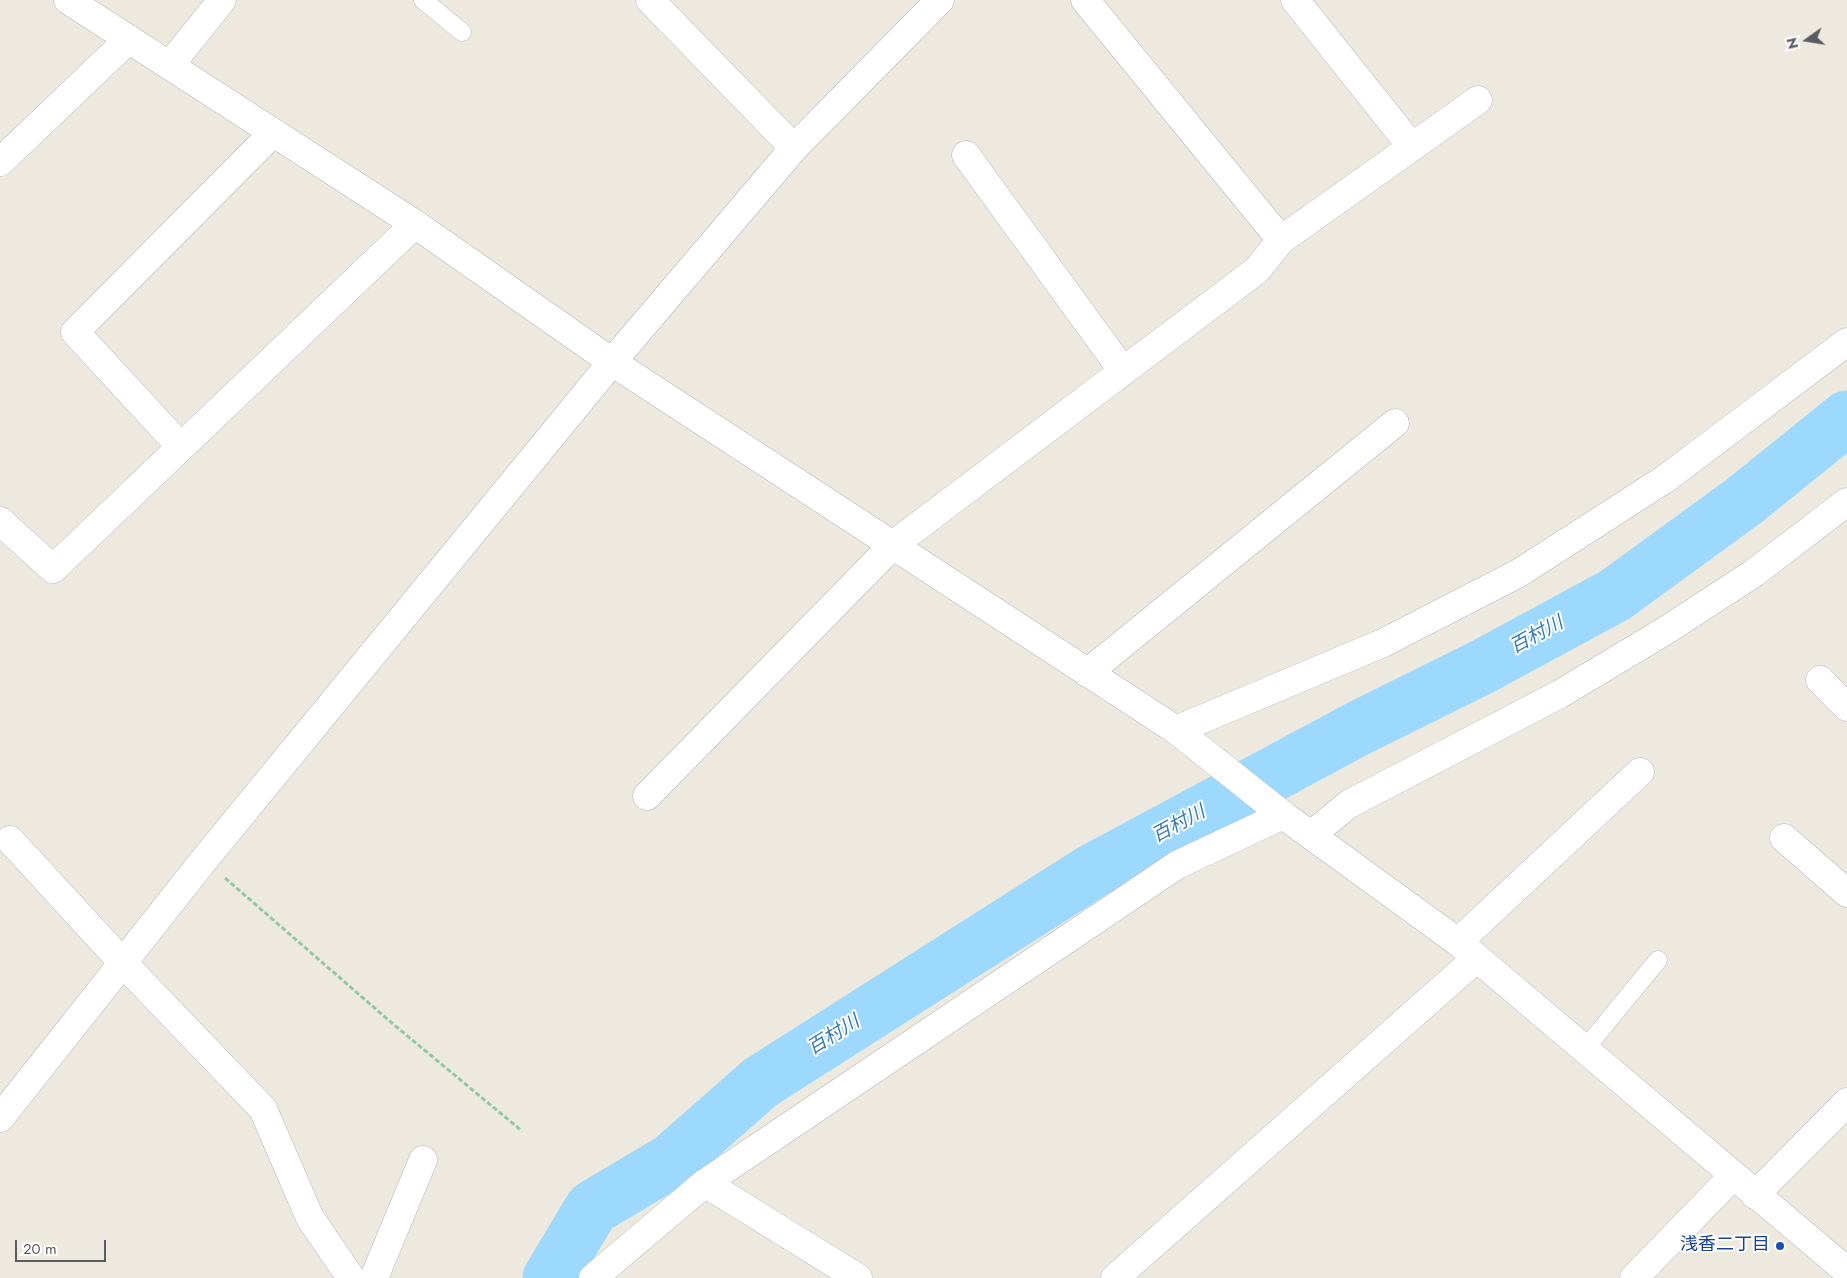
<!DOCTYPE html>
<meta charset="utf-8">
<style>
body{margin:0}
#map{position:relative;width:1847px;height:1278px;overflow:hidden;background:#ede9df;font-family:Jost,sans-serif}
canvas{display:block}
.north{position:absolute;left:1782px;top:15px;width:50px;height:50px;-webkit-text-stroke:4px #fff;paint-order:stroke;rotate:257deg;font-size:14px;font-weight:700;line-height:20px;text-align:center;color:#585d61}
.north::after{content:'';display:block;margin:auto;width:18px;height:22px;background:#585d61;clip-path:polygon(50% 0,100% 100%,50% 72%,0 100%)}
.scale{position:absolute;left:15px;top:1240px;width:91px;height:22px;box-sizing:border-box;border:2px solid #585d61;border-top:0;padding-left:6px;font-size:15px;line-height:18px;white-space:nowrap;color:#585d61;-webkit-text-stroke:4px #fff;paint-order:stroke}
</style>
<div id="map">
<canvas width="1847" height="1278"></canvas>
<div class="north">N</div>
<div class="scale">20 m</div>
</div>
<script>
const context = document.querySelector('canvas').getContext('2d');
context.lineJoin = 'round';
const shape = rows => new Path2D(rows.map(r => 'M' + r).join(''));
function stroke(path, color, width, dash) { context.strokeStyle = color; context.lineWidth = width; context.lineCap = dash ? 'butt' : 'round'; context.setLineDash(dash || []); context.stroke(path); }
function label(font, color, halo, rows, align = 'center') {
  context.font = font + ' Jost,"Noto Sans JP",sans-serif'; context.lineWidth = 4; context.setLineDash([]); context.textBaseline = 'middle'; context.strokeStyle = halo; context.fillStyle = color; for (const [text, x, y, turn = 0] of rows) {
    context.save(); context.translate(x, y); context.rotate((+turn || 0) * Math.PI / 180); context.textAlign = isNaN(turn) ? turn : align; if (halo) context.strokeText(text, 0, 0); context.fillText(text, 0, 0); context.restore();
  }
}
const river = shape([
 [550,1278,592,1208,671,1161,761,1082,1091,872,1359,728,1482,667,1615,595,1744,501,1847,418]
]);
const path = shape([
 [225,878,393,1024,522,1131]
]);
const lane = shape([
 [423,0,462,32],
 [1584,1050,1658,960]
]);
const street = shape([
 [650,0,794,148],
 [1085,0,1281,240],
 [1295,0,1412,147],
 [170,65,222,0],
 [966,155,1123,371],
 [0,162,129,39],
 [181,447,75,332,273,133],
 [0,521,53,569,415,224],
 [1087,673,1395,423],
 [1820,680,1847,707],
 [1176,730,1383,643,1519,573,1665,479,1847,342],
 [647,796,893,545,1257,270,1281,240,1478,100],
 [1311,835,1349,804,1560,694,1665,631,1754,573,1847,502],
 [1784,838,1847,893],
 [10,840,123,963,263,1109,310,1218,351,1278],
 [1458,942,1640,772],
 [705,1183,858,1278],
 [1755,1195,1847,1102],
 [374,1278,423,1160],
 [593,1278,705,1183,1177,865,1283,815],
 [1115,1278,1477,958],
 [1634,1278,1733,1176]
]);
const secondary = shape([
 [68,0,415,224,612,362,1176,730,1283,815,1458,942,1847,1271],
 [0,1118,204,860,612,362,794,148,940,0]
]);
const markers = [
 [1780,1246,5,"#1a4fb4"]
];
const transitNames = [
 ["浅香二丁目",1770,1246]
];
const waterNames = [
 ["百村川",1537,636,-28],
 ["百村川",1179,825,-28],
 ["百村川",834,1036,-32]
];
stroke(river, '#9dd8ff', 55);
stroke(lane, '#b5b8bd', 19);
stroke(street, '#b5b8bd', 29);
stroke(secondary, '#b3b8bd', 29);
stroke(path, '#92c8a0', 3, [5, 2.5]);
stroke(lane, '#fff', 18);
stroke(street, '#fff', 28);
stroke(secondary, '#fff', 28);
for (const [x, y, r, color] of markers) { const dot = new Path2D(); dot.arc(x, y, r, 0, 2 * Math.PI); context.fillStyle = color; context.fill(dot); stroke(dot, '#fff', 2); }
label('18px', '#164399', '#fff', transitNames, 'right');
label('italic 19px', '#3679b6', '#fff', waterNames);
</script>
